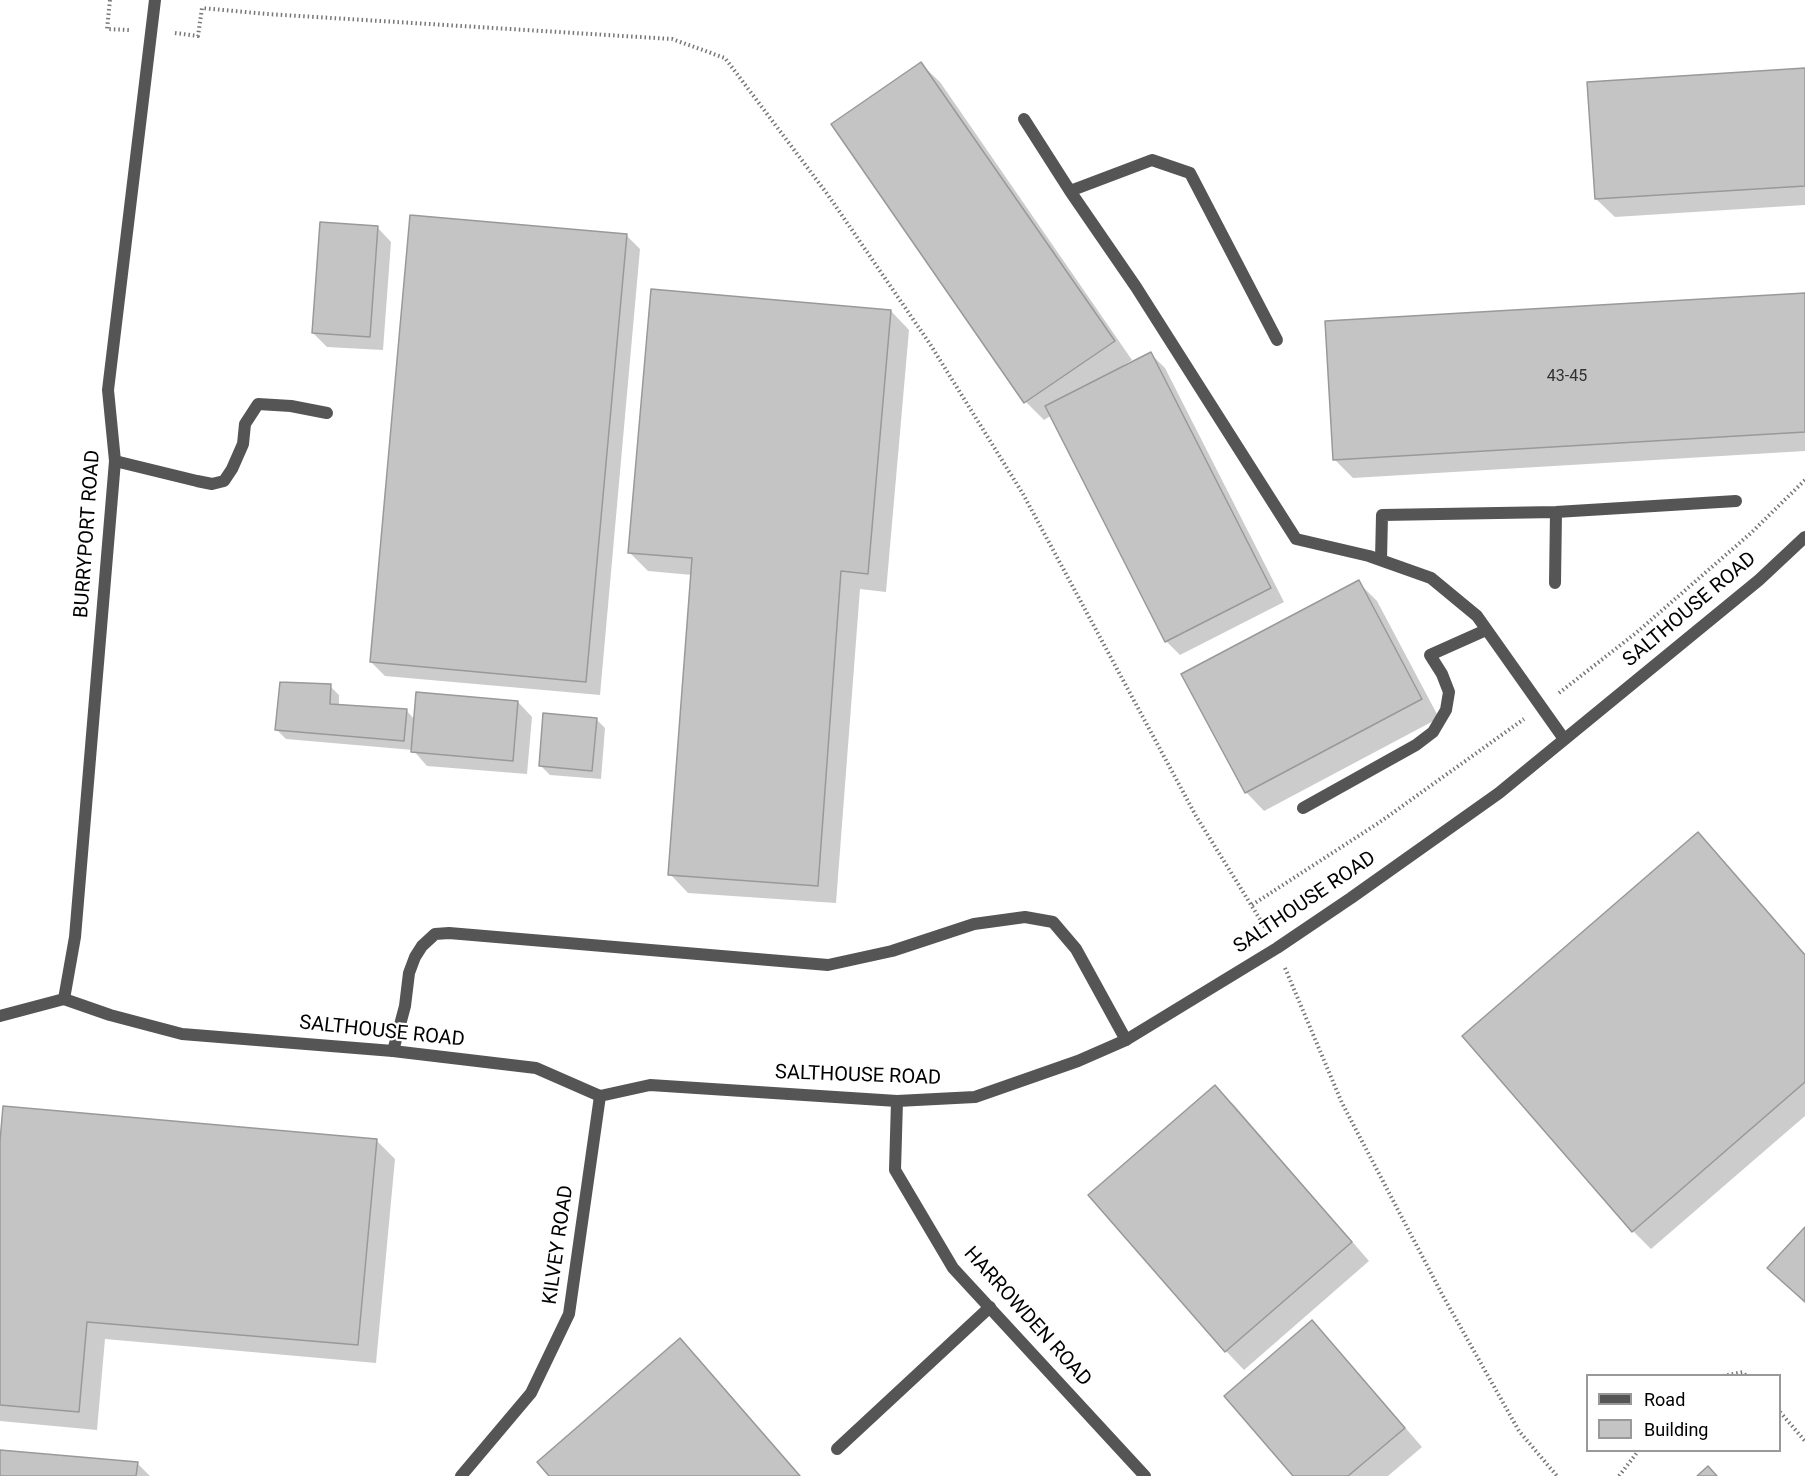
<!DOCTYPE html>
<style>
body{margin:0}
#map{position:relative;width:1805px;height:1476px;overflow:hidden;background:#fff;font-family:Roboto,sans-serif}
canvas{display:block}
.legend{position:absolute;left:1586px;top:1374px;width:195px;height:78px;box-sizing:border-box;background:#fff;border:2px solid #999;margin:0;padding:8px 10px;list-style:none;font-size:18px;color:#000}
.legend li{display:flex;align-items:center;gap:12px;height:30px}
.legend b{width:30px;border:2px solid #999}
</style>
<div id="map">
<canvas width="1805" height="1476"></canvas>
<ul class="legend">
<li><b style="height:8px;background:#555"></b>Road</li>
<li><b style="height:16px;background:#c4c4c4"></b>Building</li>
</ul>
</div>
<script>
const context = document.querySelector('canvas').getContext('2d');
context.lineJoin = 'round';
function fill(path, color) { context.fillStyle = color; context.fill(path, 'evenodd'); }
const shape = rows => new Path2D(rows.map(r => 'M' + r).join(''));
function stroke(path, color, width, dash) { context.strokeStyle = color; context.lineWidth = width; context.lineCap = dash ? 'butt' : 'round'; context.setLineDash(dash || []); context.stroke(path); }
function label(font, color, halo, rows, align = 'center') {
  context.font = font + ' Roboto,sans-serif'; context.lineWidth = 4.5; context.setLineDash([]); context.textBaseline = 'middle'; context.strokeStyle = halo; context.fillStyle = color; for (const [text, x, y, turn = 0] of rows) {
    context.save(); context.translate(x, y); context.rotate((+turn || 0) * Math.PI / 180); context.textAlign = isNaN(turn) ? turn : align; if (halo) context.strokeText(text, 0, 0); context.fillText(text, 0, 0); context.restore();
  }
}
const shadow = shape([
 [921,64,940,82,1132,360,1124,365,1125,367,1151,354,1165,368,1284,602,1180,655,1166,641,1052,415,1044,420,1026,402,833,125],
 [1805,69,1805,205,1615,217,1596,199],
 [377,227,391,242,383,350,327,347,313,333],
 [626,235,640,249,600,695,385,676,371,662],
 [1805,294,1805,451,1353,478,1334,459],
 [891,311,909,330,886,592,860,589,836,903,688,893,670,874,692,575,648,571,629,552],
 [1358,582,1377,601,1439,718,1264,811,1246,792],
 [330,686,339,695,339,707,407,711,415,720,518,702,532,717,527,774,427,766,413,750,286,739,277,730],
 [596,719,605,728,601,779,550,775,540,765],
 [1698,834,1716,852,1805,955,1805,1116,1651,1249,1633,1231],
 [1215,1087,1234,1105,1369,1261,1244,1370,1226,1351],
 [376,1140,395,1159,376,1363,105,1339,97,1430,0,1421,0,1158],
 [1312,1322,1330,1341,1422,1447,1388,1476,1295,1476],
 [680,1340,699,1359,801,1476,551,1476],
 [0,1452,137,1463,150,1476,0,1476]
]);
const building = shape([
 [921,62,1115,341,1024,403,831,124,921,62],
 [1805,68,1805,186,1595,199,1587,82,1805,68],
 [410,215,627,234,586,682,370,662,410,215],
 [320,222,378,226,370,337,312,333,320,222],
 [651,289,891,310,868,574,841,571,818,886,668,875,692,558,628,553,651,289],
 [1805,293,1805,432,1333,460,1325,321,1805,293],
 [1151,352,1271,588,1165,642,1045,406,1151,352],
 [1359,580,1422,699,1245,793,1181,674,1359,580],
 [280,682,331,684,330,704,407,709,404,741,275,730,280,682],
 [416,692,518,701,513,761,411,752,416,692],
 [543,713,597,718,592,771,539,766,543,713],
 [1698,832,1805,955,1805,1082,1632,1232,1462,1036,1698,832],
 [1215,1085,1352,1242,1225,1352,1088,1195,1215,1085],
 [3,1106,377,1139,358,1345,87,1322,79,1412,0,1405,0,1141,3,1106],
 [1805,1227,1805,1302,1767,1268,1805,1227],
 [1312,1320,1405,1428,1348,1476,1293,1476,1224,1396,1312,1320],
 [680,1338,800,1476,549,1476,537,1462,680,1338],
 [0,1450,138,1462,136,1476,0,1476,0,1450],
 [1708,1466,1717,1476,1697,1476,1708,1466]
]);
const path = shape([
 [110,0,107,29,129,30],
 [175,33,198,36,202,8,267,14,672,39,725,58,828,195,930,344,1023,494,1196,816,1266,929],
 [1559,693,1636,633,1751,533,1805,480],
 [1252,905,1380,822,1524,719],
 [1285,968,1342,1103,1443,1296,1519,1431,1557,1476],
 [1723,1376,1743,1372,1746,1376],
 [1780,1412,1805,1441],
 [1619,1476,1639,1450]
]);
const service = shape([
 [1024,119,1070,191,1136,287,1296,539,1369,556,1431,578,1477,616,1564,739],
 [1070,191,1152,160,1190,173,1277,340],
 [115,461,197,481,212,484,224,481,232,469,243,444,245,424,258,404,291,406,327,413],
 [1381,560,1382,515,1556,512,1736,501],
 [1555,583,1556,512],
 [1303,808,1416,745,1433,732,1446,710,1449,692,1442,674,1430,655,1486,630],
 [393,1051,405,1006,409,973,415,957,422,946,435,934,449,933,828,965,892,951,974,924,1025,917,1053,922,1076,949,1126,1040],
 [837,1449,990,1307]
]);
const minor = shape([
 [64,999,75,937,115,461,108,390,155,0],
 [0,1016,64,999,110,1015,182,1034,393,1051,536,1068,600,1096,650,1085,897,1101,975,1097,1078,1061,1126,1040,1277,948,1351,898,1499,793,1759,580,1805,537],
 [897,1101,895,1170,953,1268,1145,1476],
 [461,1476,531,1393,569,1314,600,1096]
]);
const numberNames = [
 ["43-45",1567,377]
];
const streetNames = [
 ["BURRYPORT ROAD",88,534,-86],
 ["SALTHOUSE ROAD",1690,610,-40],
 ["SALTHOUSE ROAD",1305,903,-34],
 ["SALTHOUSE ROAD",382,1032,6],
 ["SALTHOUSE ROAD",858,1076,2],
 ["KILVEY ROAD",559,1245,-82],
 ["HARROWDEN ROAD",1027,1317,48]
];
fill(shadow, '#0003');
fill(building, '#c4c4c4');
stroke(building, '#999', 1.5);
stroke(path, '#777', 4, [1.5, 3]);
stroke(service, '#555', 12);
stroke(minor, '#555', 12);
label('16px', '#313131', null, numberNames);
label('20px', '#000', '#fff', streetNames);
</script>
